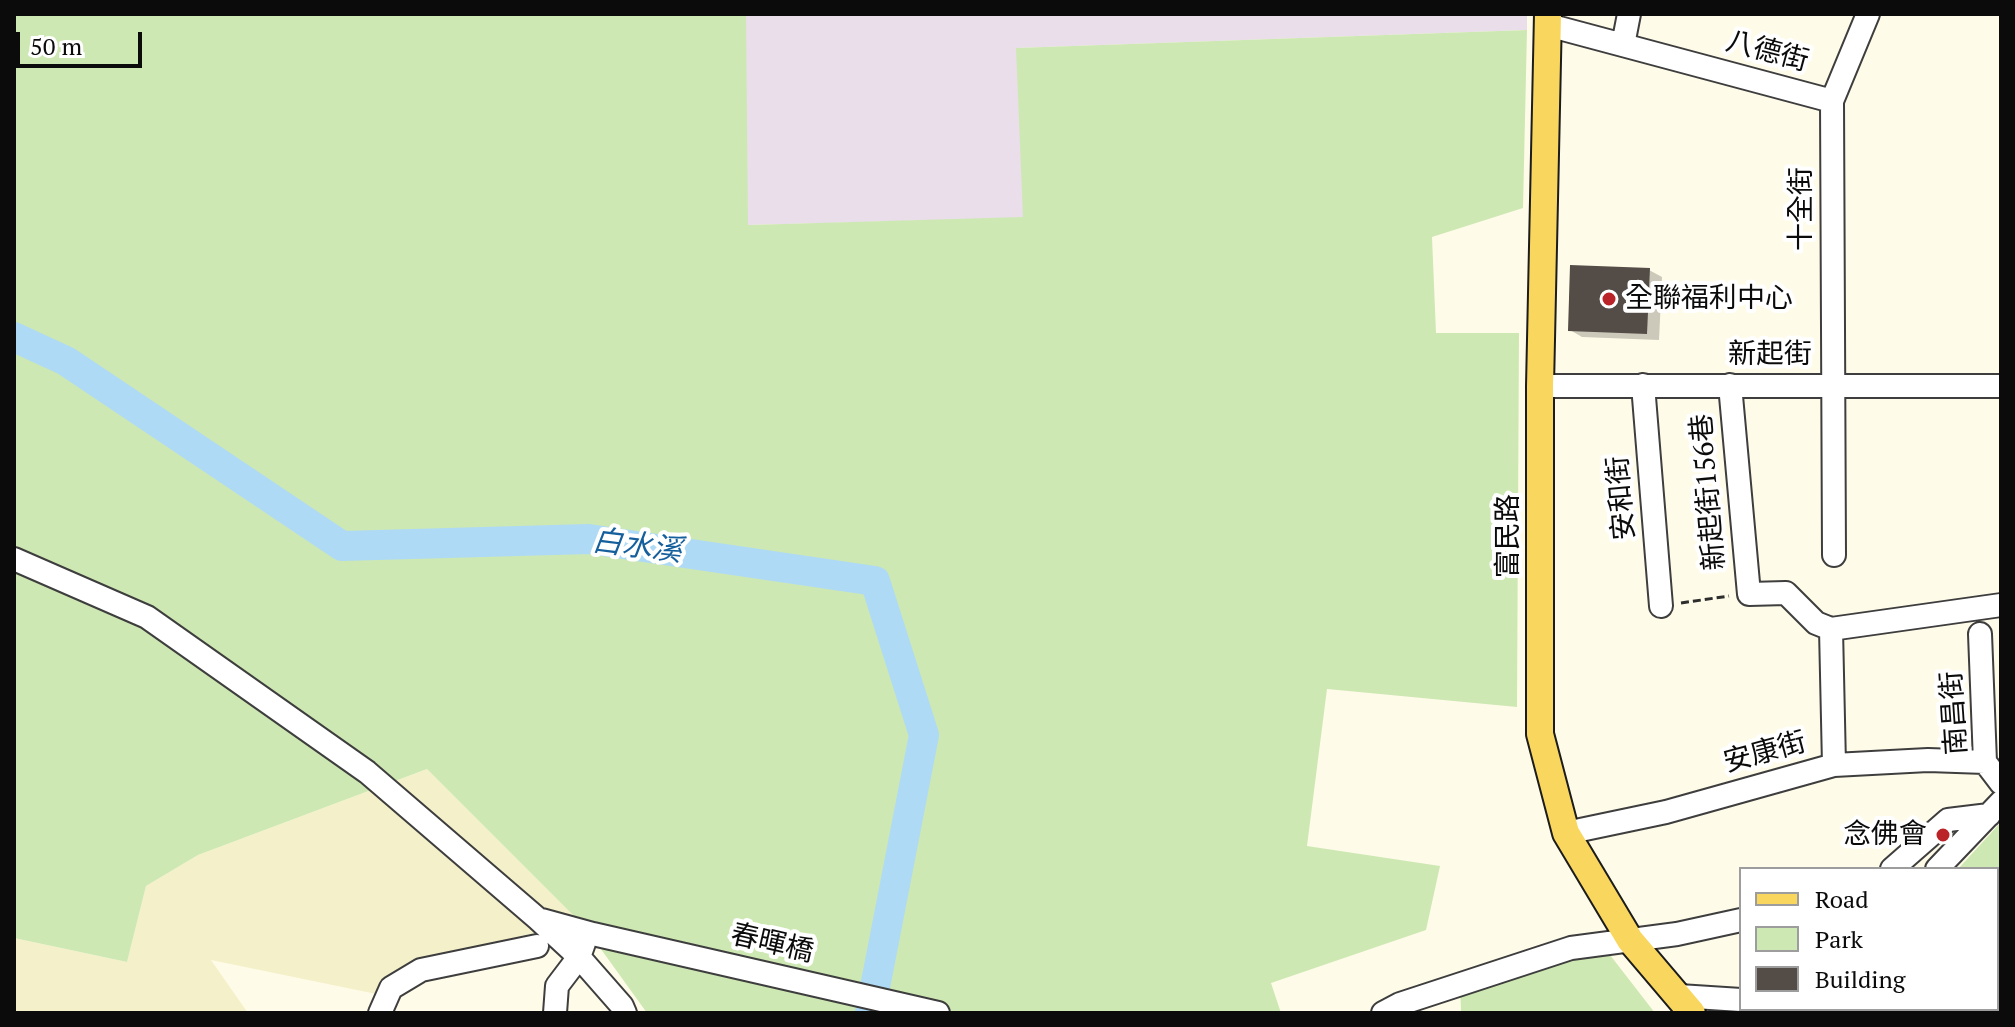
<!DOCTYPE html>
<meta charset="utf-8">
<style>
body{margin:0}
#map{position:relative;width:2015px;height:1027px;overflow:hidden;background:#fffbe9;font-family:"PT Serif",serif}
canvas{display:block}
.frame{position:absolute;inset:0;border:16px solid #0b0b0b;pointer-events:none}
.legend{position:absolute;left:1739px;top:867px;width:260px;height:144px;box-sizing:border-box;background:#fff;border:2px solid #9d9d9d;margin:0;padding:10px 14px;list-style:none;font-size:24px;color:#0b0b0b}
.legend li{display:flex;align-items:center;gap:16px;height:40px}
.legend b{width:40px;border:2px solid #9d9d9d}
.scale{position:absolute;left:16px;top:32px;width:126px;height:36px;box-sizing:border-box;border:4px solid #0b0b0b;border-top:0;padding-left:10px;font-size:24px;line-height:28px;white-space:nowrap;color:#0b0b0b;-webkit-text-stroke:6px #fff;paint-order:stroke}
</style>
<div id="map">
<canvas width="2015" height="1027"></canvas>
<div class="frame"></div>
<ul class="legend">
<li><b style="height:10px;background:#f9d65e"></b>Road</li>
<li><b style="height:22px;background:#cee8b3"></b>Park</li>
<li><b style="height:22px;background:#534c47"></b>Building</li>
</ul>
<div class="scale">50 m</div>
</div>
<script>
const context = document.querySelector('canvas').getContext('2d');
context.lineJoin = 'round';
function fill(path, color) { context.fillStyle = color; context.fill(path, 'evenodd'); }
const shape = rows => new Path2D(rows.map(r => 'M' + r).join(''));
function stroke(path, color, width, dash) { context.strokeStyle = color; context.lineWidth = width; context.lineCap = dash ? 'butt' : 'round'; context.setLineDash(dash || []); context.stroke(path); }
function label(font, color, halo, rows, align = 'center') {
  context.font = font + ' "PT Serif","Noto Sans TC",serif'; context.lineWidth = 8; context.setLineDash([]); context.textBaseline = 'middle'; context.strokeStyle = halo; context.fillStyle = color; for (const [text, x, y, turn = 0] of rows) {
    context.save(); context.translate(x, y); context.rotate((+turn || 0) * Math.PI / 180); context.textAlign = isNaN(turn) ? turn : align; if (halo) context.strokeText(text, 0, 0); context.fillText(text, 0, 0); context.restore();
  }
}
const industrial = shape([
 [743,14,1527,14,1527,30,1017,48,1024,218,747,225]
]);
const farmland = shape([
 [427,769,585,927,565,925,431,959,381,995,211,960,248,1013,14,1013,14,938,127,962,146,886,198,855]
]);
const green = shape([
 [14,14,746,14,748,225,1023,217,1016,48,1527,30,1523,208,1432,237,1436,333,1519,333,1517,707,1327,689,1307,846,1440,866,1426,930,1271,983,1281,1013,647,1013,585,927,427,769,198,855,146,886,127,962,14,938],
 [2001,822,2001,1013,1827,1013,1828,1009,1997,1009,1997,869,1958,869],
 [1593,933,1655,1013,1461,1013,1460,979]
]);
const shadow = shape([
 [1649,270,1662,277,1659,340,1582,337,1570,330],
 [2001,971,2001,995,1997,991,1997,975]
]);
const river = shape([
 [14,337,66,361,342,546,589,539,875,581,924,735,870,1013]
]);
const building = shape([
 [1570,265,1650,268,1647,334,1568,331]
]);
const path = shape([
 [1681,603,1729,596]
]);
const minor = shape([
 [1548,25,1832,101],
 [1623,45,1629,14],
 [1643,385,1661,606],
 [1730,385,1749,594,1786,593,1816,623,1831,629,2001,605],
 [1540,386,2001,386],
 [1834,555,1832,101,1868,14],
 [14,559,147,617,367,772,538,919,579,957,622,1006,625,1013],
 [1831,629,1834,765],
 [1980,634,1985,762,2001,783],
 [1566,833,1666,812,1834,765,1928,760,1985,762],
 [1892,869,1948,820,1989,815],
 [1937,869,2001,802],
 [542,920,593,934,938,1013],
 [1679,996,1741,1000],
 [380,1013,391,988,421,970,537,946],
 [555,1013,557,986,579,957,584,943],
 [1383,1013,1400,1004,1571,948,1677,934,1741,920],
 [1809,1013,1810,1009]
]);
const major = shape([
 [1548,14,1540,386,1540,734,1566,833,1630,940,1692,1013]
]);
const markers = [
 [1609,299,8,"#ba2328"],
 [1943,835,8,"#ba2328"]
];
const streetNames = [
 ["八德街",1767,52,15],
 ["十全街",1802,209,-90],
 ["新起街",1770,355],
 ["新起街156巷",1709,492,-95],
 ["安和街",1622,498,-95],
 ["富民路",1509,536,-90],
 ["南昌街",1955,713,-94],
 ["安康街",1765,753,-15],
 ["春暉橋",772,944,13]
];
const poiNames = [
 ["全聯福利中心",1625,299],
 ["念佛會",1927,835,"right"]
];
const waterNames = [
 ["白水溪",637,547,7]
];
fill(industrial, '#e9deea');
fill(farmland, '#f4f1ca');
fill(green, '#cee8b3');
fill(shadow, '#0003');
stroke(river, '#aedaf6', 30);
fill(building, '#534c47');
stroke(minor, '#3e3e3e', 26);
stroke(major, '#1c1c1c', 30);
stroke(path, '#2d2d2d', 3, [8, 4]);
stroke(minor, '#fff', 22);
stroke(major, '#f9d65e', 26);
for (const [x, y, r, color] of markers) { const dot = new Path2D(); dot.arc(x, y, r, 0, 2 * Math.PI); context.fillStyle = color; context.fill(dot); stroke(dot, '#fff', 3); }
label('28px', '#0b0b0b', '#fff', streetNames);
label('28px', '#0b0b0b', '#fff', poiNames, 'left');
label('italic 30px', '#155f9c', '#fff', waterNames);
</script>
